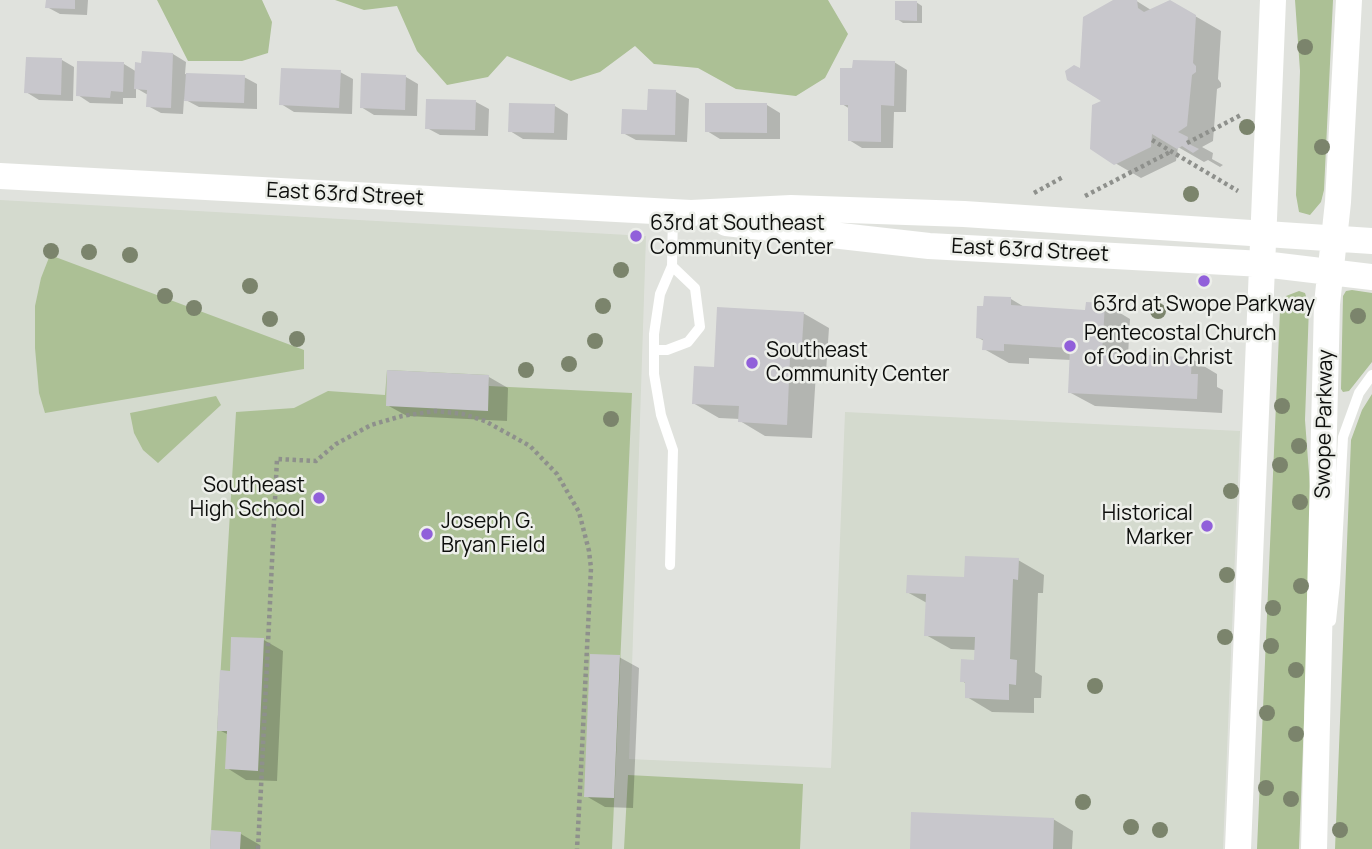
<!DOCTYPE html>
<style>
body{margin:0}
canvas{display:block;background:#e0e2dd}
</style>
<canvas width="1372" height="849"></canvas>
<script>
const context = document.querySelector('canvas').getContext('2d');
context.lineJoin = 'round';
function fill(path, color) { context.fillStyle = color; context.fill(path, 'evenodd'); }
const shape = rows => new Path2D(rows.map(r => 'M' + r).join(''));
function stroke(path, color, width, dash) { context.strokeStyle = color; context.lineWidth = width; context.lineCap = dash ? 'butt' : 'round'; context.setLineDash(dash || []); context.stroke(path); }
function label(font, color, halo, rows, align = 'center') {
  context.font = font + ' Manrope,sans-serif'; context.lineWidth = 5; context.setLineDash([]); context.textBaseline = 'middle'; context.strokeStyle = halo; context.fillStyle = color; for (const [text, x, y, turn = 0] of rows) {
    context.save(); context.translate(x, y); context.rotate((+turn || 0) * Math.PI / 180); context.textAlign = isNaN(turn) ? turn : align; if (halo) context.strokeText(text, 0, 0); context.fillText(text, 0, 0); context.restore();
  }
}
const built = shape([
 [0,200,646,236,629,759,831,768,845,412,1240,431,1223,849,0,849]
]);
const green = shape([
 [157,0,262,0,272,22,268,53,242,61,188,61],
 [335,0,828,0,848,34,825,78,796,96,736,89,698,68,654,64,635,46,600,72,571,81,507,56,488,77,447,85,417,51,397,6,364,10],
 [1295,0,1333,0,1324,190,1321,202,1310,215,1299,212,1296,195,1300,71],
 [50,255,304,350,304,369,45,413,39,393,35,348,35,306,41,278],
 [1352,290,1372,293,1372,362,1353,386,1349,391,1343,392,1341,389,1343,296,1346,291],
 [1299,291,1305,293,1309,306,1305,420,1312,513,1299,849,1257,849,1280,310,1286,296],
 [387,370,489,375,489,386,632,393,612,849,210,849,236,412,294,408,328,391,385,395],
 [1372,394,1372,849,1335,849,1351,440,1362,410],
 [216,396,221,405,158,463,143,450,134,433,130,413],
 [628,775,803,784,800,849,624,849]
]);
const shadow = shape([
 [47,0,88,0,87,15,60,14,47,7],
 [1117,0,1135,0,1151,10,1169,1,1221,31,1218,79,1221,83,1221,87,1217,89,1213,141,1202,147,1213,153,1212,159,1223,165,1220,167,1208,160,1204,162,1178,147,1176,161,1141,178,1115,163,1104,101,1081,71],
 [916,2,922,6,922,23,903,23,897,19],
 [173,54,186,62,185,74,244,77,257,84,257,109,199,107,184,99,183,114,161,113,148,106,148,95,136,88,136,98,123,98,123,104,90,103,78,95,124,64,137,72],
 [62,60,74,67,73,101,39,100,26,92],
 [894,62,907,70,906,112,894,112,893,148,862,148,849,140,850,109,842,104,854,70],
 [340,72,353,79,352,114,294,112,281,104],
 [406,77,418,84,417,116,374,115,361,107],
 [676,92,689,99,687,142,636,140,623,133],
 [476,102,489,109,488,136,440,135,427,128],
 [767,105,780,113,780,139,720,139,707,131],
 [555,106,568,114,567,140,523,139,510,131],
 [1011,299,1026,308,1087,311,1105,304,1130,319,1128,356,1192,359,1217,374,1217,387,1223,390,1222,413,1095,406,1069,392,1071,360,1029,358,1029,364,1009,363,984,349,984,341,977,337],
 [803,313,829,328,826,372,816,372,812,438,765,436,740,421,740,419,719,418,693,403,716,369],
 [489,377,508,388,507,421,407,416,387,405],
 [1018,560,1044,575,1043,593,1038,593,1035,672,1042,676,1041,698,1034,698,1034,713,992,712,967,697,967,684,962,681,976,662,976,650,951,649,926,635,927,603,907,592,966,579],
 [264,640,283,651,277,781,246,780,227,768,229,735,219,730,231,673],
 [619,657,639,668,633,808,605,807,586,796],
 [1053,819,1073,831,1072,849,912,849],
 [241,834,260,845,260,849,212,849]
]);
const building = shape([
 [46,0,75,0,75,9,45,8],
 [1113,0,1137,0,1138,8,1144,12,1170,0,1196,15,1193,63,1196,66,1196,72,1192,75,1187,126,1178,132,1188,137,1187,143,1199,149,1193,153,1182,146,1177,149,1152,134,1151,147,1114,165,1090,149,1092,105,1101,101,1067,80,1065,71,1074,65,1080,68,1083,17],
 [895,1,917,1,917,21,895,20],
 [142,51,173,53,171,108,146,107,147,90,134,89,135,62,141,63],
 [26,57,62,58,61,95,24,93],
 [853,60,895,61,894,106,881,105,881,142,848,141,848,105,840,105,840,68,852,68],
 [77,61,124,62,123,92,111,91,110,98,76,96],
 [281,68,341,70,339,108,279,105],
 [186,73,245,75,244,103,184,101],
 [361,73,406,75,405,110,360,108],
 [648,89,676,90,675,135,621,134,622,109,647,110],
 [426,99,476,100,475,130,425,129],
 [509,103,555,104,554,133,508,132],
 [705,103,767,103,767,133,705,132],
 [984,296,1011,297,1011,305,1085,310,1086,302,1105,303,1102,353,1192,357,1191,374,1198,374,1197,399,1068,393,1070,348,1004,344,1004,351,982,350,983,339,976,338,977,306,983,306],
 [717,307,804,312,801,359,790,358,787,425,738,422,739,406,692,404,694,366,714,367],
 [387,370,489,375,488,411,386,406],
 [965,556,1019,558,1018,580,1013,579,1010,659,1017,660,1016,685,1009,684,1009,700,965,698,965,682,960,682,961,659,974,660,975,637,924,636,926,594,906,593,907,575,964,577],
 [231,637,264,638,258,771,225,769,227,731,217,731,220,670,230,671],
 [590,654,620,655,614,798,584,797],
 [911,812,1054,818,1053,849,910,849],
 [211,830,241,832,240,849,210,849]
]);
const path = shape([
 [1152,140,1238,191],
 [1187,143,1241,115],
 [1034,193,1063,177],
 [1085,196,1170,152],
 [258,849,277,459,316,461,336,444,371,425,402,416,436,411,463,414,485,421,530,446,557,474,579,512,589,551,591,568,577,849]
]);
const service = shape([
 [654,350,667,350,688,342,700,327,695,288,672,266],
 [670,565,673,450,661,415,654,374,654,334,660,294,672,266,673,212],
 [1331,621,1335,583,1343,437,1359,393,1372,375]
]);
const secondary = shape([
 [0,176,691,213,791,208,964,214,1372,241],
 [726,223,929,246,1263,264,1372,277],
 [1238,849,1273,0],
 [1314,849,1327,304,1338,202,1349,0]
]);
const trees = [
 [1305,47],
 [1247,127],
 [1322,147],
 [1191,194],
 [51,251],
 [89,252],
 [130,255],
 [621,270],
 [250,286],
 [165,296],
 [603,306],
 [194,308],
 [1158,311],
 [1358,316],
 [270,319],
 [297,339],
 [595,341],
 [569,364],
 [526,370],
 [1282,406],
 [611,419],
 [1299,446],
 [1280,465],
 [1231,491],
 [1300,502],
 [1227,575],
 [1301,586],
 [1273,608],
 [1225,637],
 [1271,646],
 [1296,670],
 [1095,686],
 [1267,713],
 [1296,734],
 [1266,788],
 [1291,799],
 [1083,802],
 [1131,827],
 [1160,830],
 [1340,830]
];
const markers = [
 [636,236,7,"#9160da"],
 [1204,281,7,"#9160da"],
 [1070,346,7,"#9160da"],
 [752,363,7,"#9160da"],
 [319,498,7,"#9160da"],
 [1207,526,7,"#9160da"],
 [427,534,7,"#9160da"]
];
const streetNames = [
 ["East 63rd Street",345,195,3],
 ["East 63rd Street",1030,251,3],
 ["Swope Parkway",1325,424,-89]
];
const poiNames = [
 ["63rd at Southeast",650,224],
 ["Community Center",650,248],
 ["63rd at Swope Parkway",1204,305,"center"],
 ["Pentecostal Church",1084,334],
 ["of God in Christ",1084,358],
 ["Southeast",766,351],
 ["Community Center",766,375],
 ["Southeast",305,486,"right"],
 ["High School",305,510,"right"],
 ["Historical",1193,514,"right"],
 ["Marker",1193,538,"right"],
 ["Joseph G.",441,522],
 ["Bryan Field",441,546]
];
fill(built, '#d4dace');
fill(green, '#acc095');
fill(shadow, '#0003');
fill(building, '#c8c7cc');
stroke(path, '#8e908c', 4.5, [3.5, 3.5]);
stroke(service, '#fff', 10);
stroke(secondary, '#fff', 26);
context.fillStyle = '#7b846c';
for (const [x, y] of trees) { context.beginPath(); context.arc(x, y, 8, 0, 2 * Math.PI); context.fill(); }
for (const [x, y, r, color] of markers) { const dot = new Path2D(); dot.arc(x, y, r, 0, 2 * Math.PI); context.fillStyle = color; context.fill(dot); stroke(dot, '#edefea', 2.5); }
label('21px', '#0d0e0c', '#edefea', streetNames);
label('21px', '#0d0e0c', '#edefea', poiNames, 'left');
</script>
